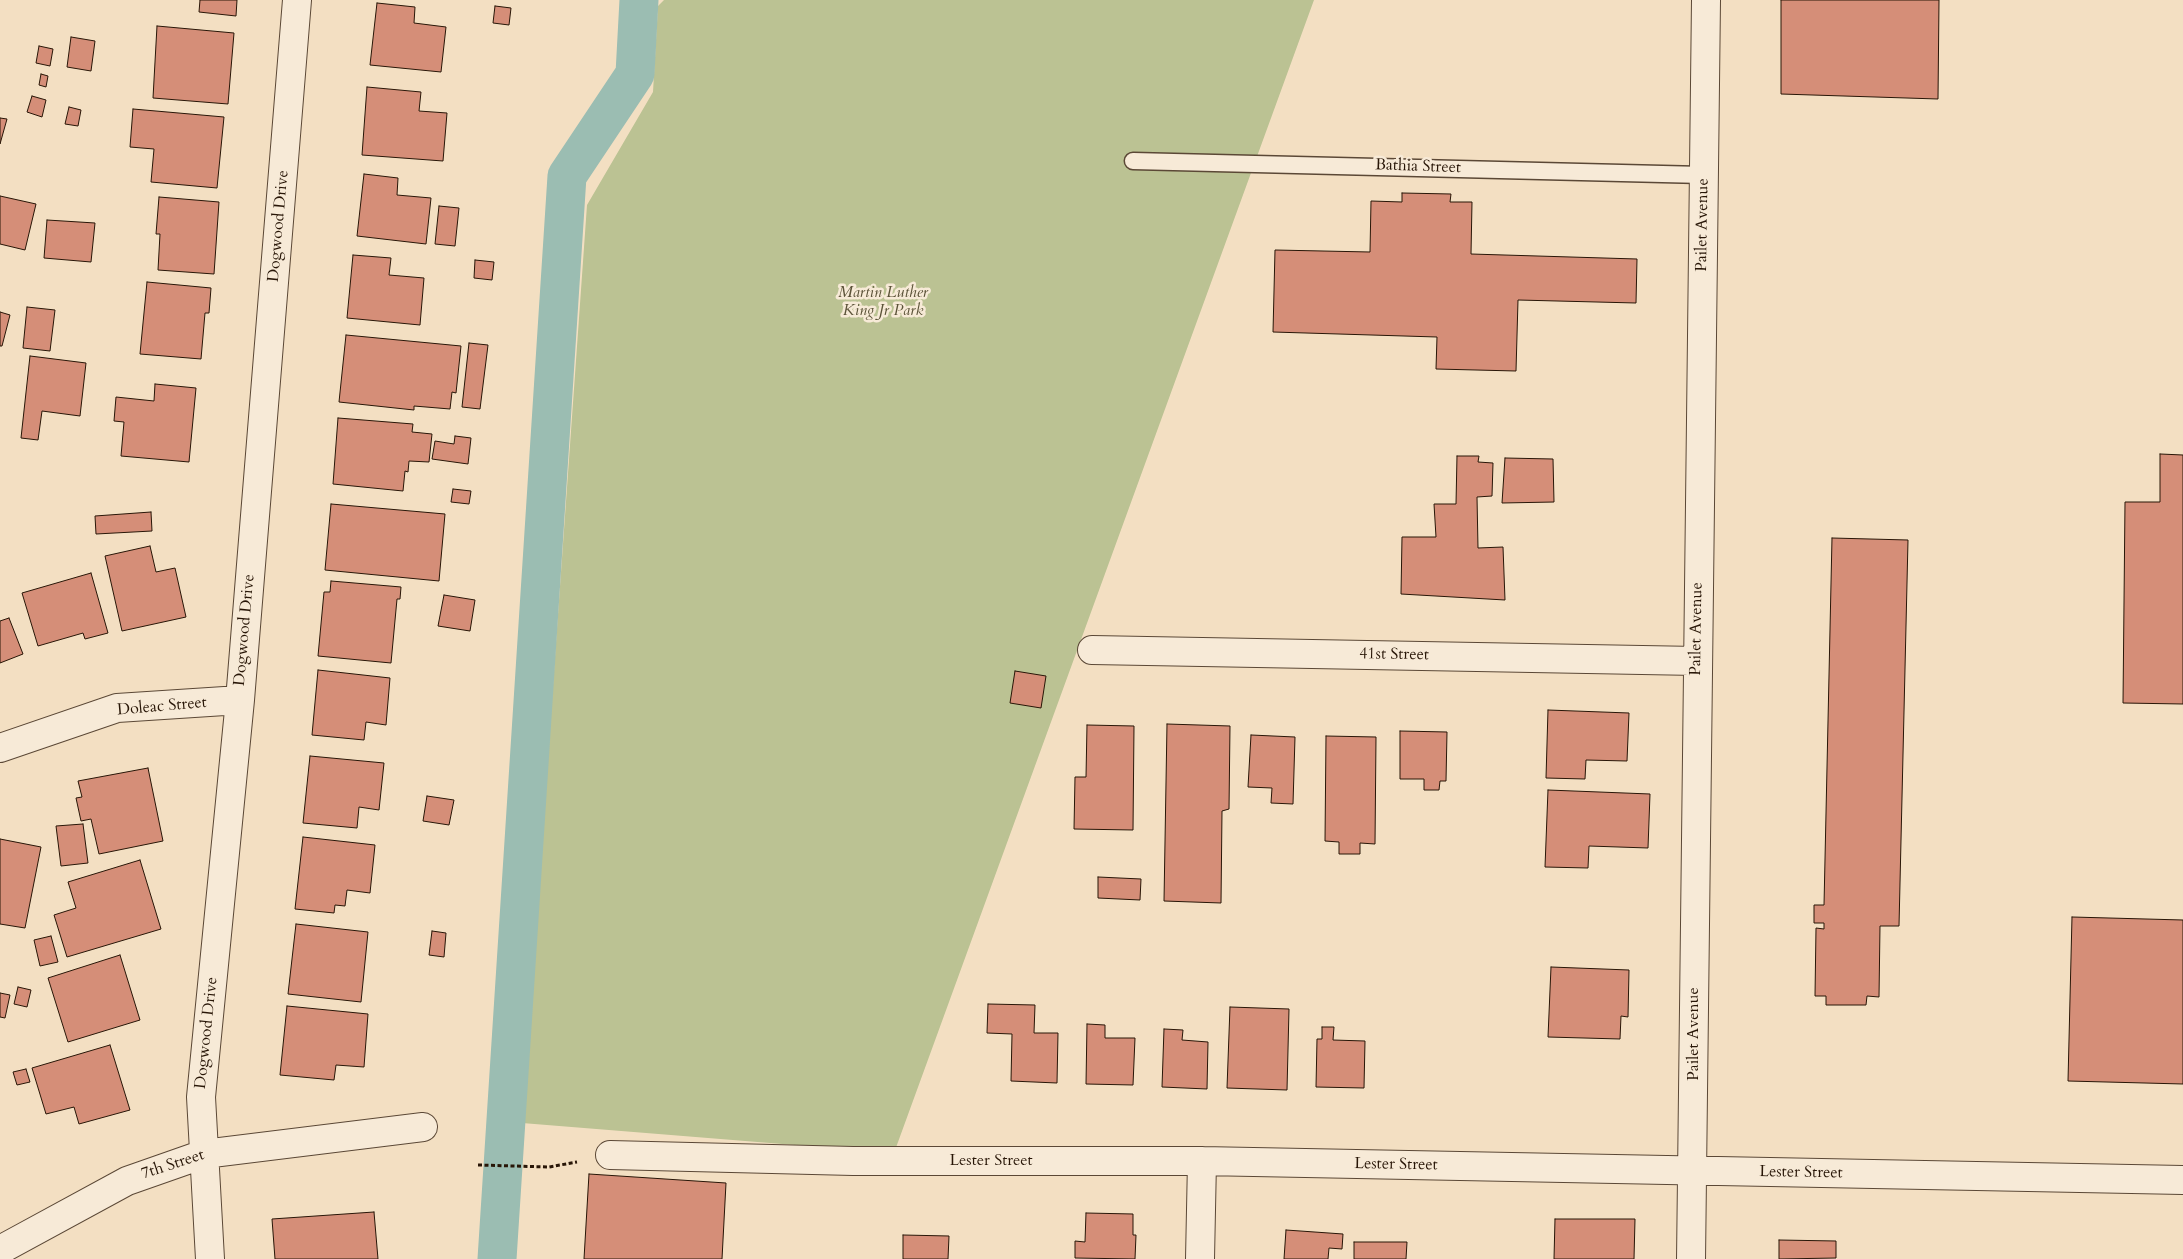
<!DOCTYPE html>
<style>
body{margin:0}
canvas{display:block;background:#f3dfc2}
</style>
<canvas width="2183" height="1259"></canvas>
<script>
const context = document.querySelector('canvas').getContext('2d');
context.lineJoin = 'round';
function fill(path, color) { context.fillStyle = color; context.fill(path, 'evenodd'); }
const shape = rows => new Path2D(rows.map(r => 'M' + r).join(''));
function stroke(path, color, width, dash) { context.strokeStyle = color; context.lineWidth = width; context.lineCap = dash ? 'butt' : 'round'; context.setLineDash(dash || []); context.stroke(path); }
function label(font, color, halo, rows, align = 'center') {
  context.font = font + ' Cardo,serif'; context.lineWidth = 5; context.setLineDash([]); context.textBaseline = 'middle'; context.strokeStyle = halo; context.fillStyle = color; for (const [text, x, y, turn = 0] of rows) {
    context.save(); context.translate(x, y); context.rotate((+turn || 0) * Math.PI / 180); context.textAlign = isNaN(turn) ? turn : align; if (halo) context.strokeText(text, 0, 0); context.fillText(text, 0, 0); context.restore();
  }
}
const green = shape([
 [664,0,1314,0,894,1153,522,1123,587,205,653,92,658,6]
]);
const canal = shape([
 [497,1259,567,176,635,74,639,0]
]);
const building = shape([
 [200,0,237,0,236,16,199,12,200,0],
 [1781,0,1939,0,1938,99,1781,94,1781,0],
 [377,3,415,7,414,23,446,27,441,72,370,65,377,3],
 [495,6,511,8,509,25,493,23,495,6],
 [157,26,234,33,228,104,153,98,157,26],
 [71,37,95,41,91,71,67,67,71,37],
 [39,46,53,49,50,66,36,63,39,46],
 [41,74,48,76,46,87,39,85,41,74],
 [367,87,421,92,419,111,447,113,443,161,362,155,367,87],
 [32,96,46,100,42,117,27,112,32,96],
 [69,107,81,110,78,126,65,124,69,107],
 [133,109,224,117,217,188,151,182,154,149,130,147,133,109],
 [0,118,7,119,0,144,0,118],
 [364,174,398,178,397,195,431,198,426,244,357,236,364,174],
 [1402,193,1451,194,1450,202,1472,202,1471,254,1637,259,1636,303,1518,300,1516,371,1436,369,1437,337,1273,332,1275,250,1370,252,1371,201,1402,202,1402,193],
 [0,196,36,204,25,250,0,244,0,196],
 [159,197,219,202,214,274,158,270,160,234,156,234,159,197],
 [439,206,459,208,455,246,435,244,439,206],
 [47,220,95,223,91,262,44,258,47,220],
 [353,255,391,258,389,275,424,278,420,325,347,318,353,255],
 [475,260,494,262,492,280,474,278,475,260],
 [147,282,211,288,209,313,205,313,201,359,140,354,147,282],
 [27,307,55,310,50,351,23,348,27,307],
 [0,312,10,315,2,346,0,346,0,312],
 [346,335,461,346,456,393,452,392,450,409,414,406,414,410,339,402,346,335],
 [469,343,488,345,480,409,462,407,469,343],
 [30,356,86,363,80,416,42,411,38,440,21,438,30,356],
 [155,384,196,388,189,462,121,456,124,422,114,421,116,397,154,401,155,384],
 [338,418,413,424,412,432,432,434,429,462,409,461,408,472,405,471,403,491,333,484,338,418],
 [455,436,471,438,468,464,432,459,435,441,454,444,455,436],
 [2160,454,2183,455,2183,704,2123,703,2125,502,2160,502,2160,454],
 [1457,456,1479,456,1478,462,1493,463,1492,496,1477,497,1478,548,1503,547,1505,600,1401,594,1402,537,1436,537,1434,504,1456,504,1457,456],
 [1505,458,1553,459,1554,502,1502,503,1505,458],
 [453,489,471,491,469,504,451,502,453,489],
 [331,504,445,514,439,581,325,570,331,504],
 [151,512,152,531,96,534,95,516,151,512],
 [1832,538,1908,540,1899,926,1880,926,1879,997,1867,996,1866,1005,1826,1005,1826,996,1815,996,1816,928,1824,929,1824,923,1814,923,1814,905,1824,905,1832,538],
 [150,546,156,572,175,568,186,617,122,631,105,556,150,546],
 [91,573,108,633,85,639,83,633,38,646,22,593,91,573],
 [331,581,401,587,400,599,397,599,391,663,318,656,324,592,330,592,331,581],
 [444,595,475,600,470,631,438,626,444,595],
 [9,618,23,654,0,663,0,621,9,618],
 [318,670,390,678,386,725,366,722,364,740,312,735,318,670],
 [1015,671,1046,676,1041,708,1010,703,1015,671],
 [1548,710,1629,713,1627,761,1586,760,1585,779,1546,778,1548,710],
 [1167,724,1230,726,1229,809,1222,811,1221,903,1164,901,1167,724],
 [1087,725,1134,726,1133,830,1074,829,1075,777,1086,777,1087,725],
 [1400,731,1447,732,1446,781,1440,781,1439,790,1424,790,1424,779,1400,779,1400,731],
 [1251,735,1295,737,1293,804,1271,803,1272,788,1248,787,1251,735],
 [1326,736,1376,737,1375,844,1360,843,1360,854,1339,854,1339,842,1325,841,1326,736],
 [310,756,384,763,379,810,359,807,357,828,303,823,310,756],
 [148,768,163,841,99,854,91,819,81,821,76,798,82,797,78,781,148,768],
 [1548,790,1650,794,1648,848,1589,846,1588,868,1545,867,1548,790],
 [427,796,454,800,449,825,423,821,427,796],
 [83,824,88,863,61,866,56,826,83,824],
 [303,837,375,845,370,893,347,890,345,906,335,905,334,913,295,909,303,837],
 [0,839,41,847,25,928,0,924,0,839],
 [140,860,161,929,67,957,54,915,76,908,68,882,140,860],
 [1098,877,1141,879,1140,900,1098,898,1098,877],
 [2072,917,2183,920,2183,1084,2068,1081,2072,917],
 [296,924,368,932,361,1002,288,994,296,924],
 [432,931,446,933,444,957,429,955,432,931],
 [51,936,58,962,40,966,34,940,51,936],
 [120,955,140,1020,68,1042,48,978,120,955],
 [1551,967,1629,970,1628,1017,1621,1016,1620,1039,1548,1037,1551,967],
 [18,987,31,990,27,1007,14,1004,18,987],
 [0,993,10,995,5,1018,0,1017,0,993],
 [988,1004,1035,1005,1034,1033,1058,1033,1057,1083,1011,1081,1012,1034,987,1033,988,1004],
 [287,1006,368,1014,364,1067,336,1065,334,1080,280,1075,287,1006],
 [1230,1007,1289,1009,1287,1090,1227,1088,1230,1007],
 [1087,1024,1105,1025,1105,1038,1135,1038,1133,1085,1086,1084,1087,1024],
 [1322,1027,1334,1027,1333,1040,1365,1041,1364,1088,1316,1087,1317,1039,1322,1039,1322,1027],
 [1164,1029,1183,1030,1182,1040,1208,1042,1207,1089,1162,1087,1164,1029],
 [110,1045,130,1110,79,1124,74,1107,46,1114,32,1068,110,1045],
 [26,1069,30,1082,17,1085,13,1072,26,1069],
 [589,1174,726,1183,722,1259,584,1259,589,1174],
 [374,1212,378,1259,275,1259,272,1219,374,1212],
 [1086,1213,1133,1214,1133,1235,1136,1235,1135,1259,1075,1258,1075,1241,1085,1242,1086,1213],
 [1555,1219,1635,1219,1634,1259,1554,1259,1555,1219],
 [1286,1230,1343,1234,1342,1249,1329,1248,1328,1259,1284,1259,1286,1230],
 [903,1235,949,1236,948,1259,903,1259,903,1235],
 [1779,1240,1836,1241,1836,1258,1779,1259,1779,1240],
 [1354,1242,1407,1242,1406,1259,1354,1259,1354,1242]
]);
const path = shape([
 [478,1165,549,1167,577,1162]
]);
const lane = shape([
 [1133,161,1703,175]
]);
const street = shape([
 [1092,650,1697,661],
 [0,748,117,708,240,700],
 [610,1155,853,1161,1202,1161,2183,1180],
 [0,1250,127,1181,204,1154,423,1127],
 [210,1259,201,1097,240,700,297,0],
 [1200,1259,1202,1161],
 [1691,1259,1706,0]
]);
const streetNames = [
 ["Bathia Street",1418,167,2],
 ["Pailet Avenue",1703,225,-89],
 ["Dogwood Drive",279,226,-85],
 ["Pailet Avenue",1697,629,-89],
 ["Dogwood Drive",245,630,-85],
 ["41st Street",1394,655,1],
 ["Doleac Street",162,707,-5],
 ["Dogwood Drive",207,1033,-84],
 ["Pailet Avenue",1694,1034,-90],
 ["Lester Street",991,1161],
 ["7th Street",173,1165,-18],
 ["Lester Street",1396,1165,1],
 ["Lester Street",1801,1173,1]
];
const parkNames = [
 ["Martin Luther",883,293],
 ["King Jr Park",883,311]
];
fill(green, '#bbc293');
stroke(canal, '#9bbdb2', 39);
fill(building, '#d58e78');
stroke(building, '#281607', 1);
stroke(lane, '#5b4836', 19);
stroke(street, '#5b4836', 30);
stroke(path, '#281607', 3, [4, 2.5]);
stroke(lane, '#f7ead7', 16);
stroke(street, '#f7ead7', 28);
label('16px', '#281607', '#f7ead7', streetNames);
label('italic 16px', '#5b5238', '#f7ead7', parkNames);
</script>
